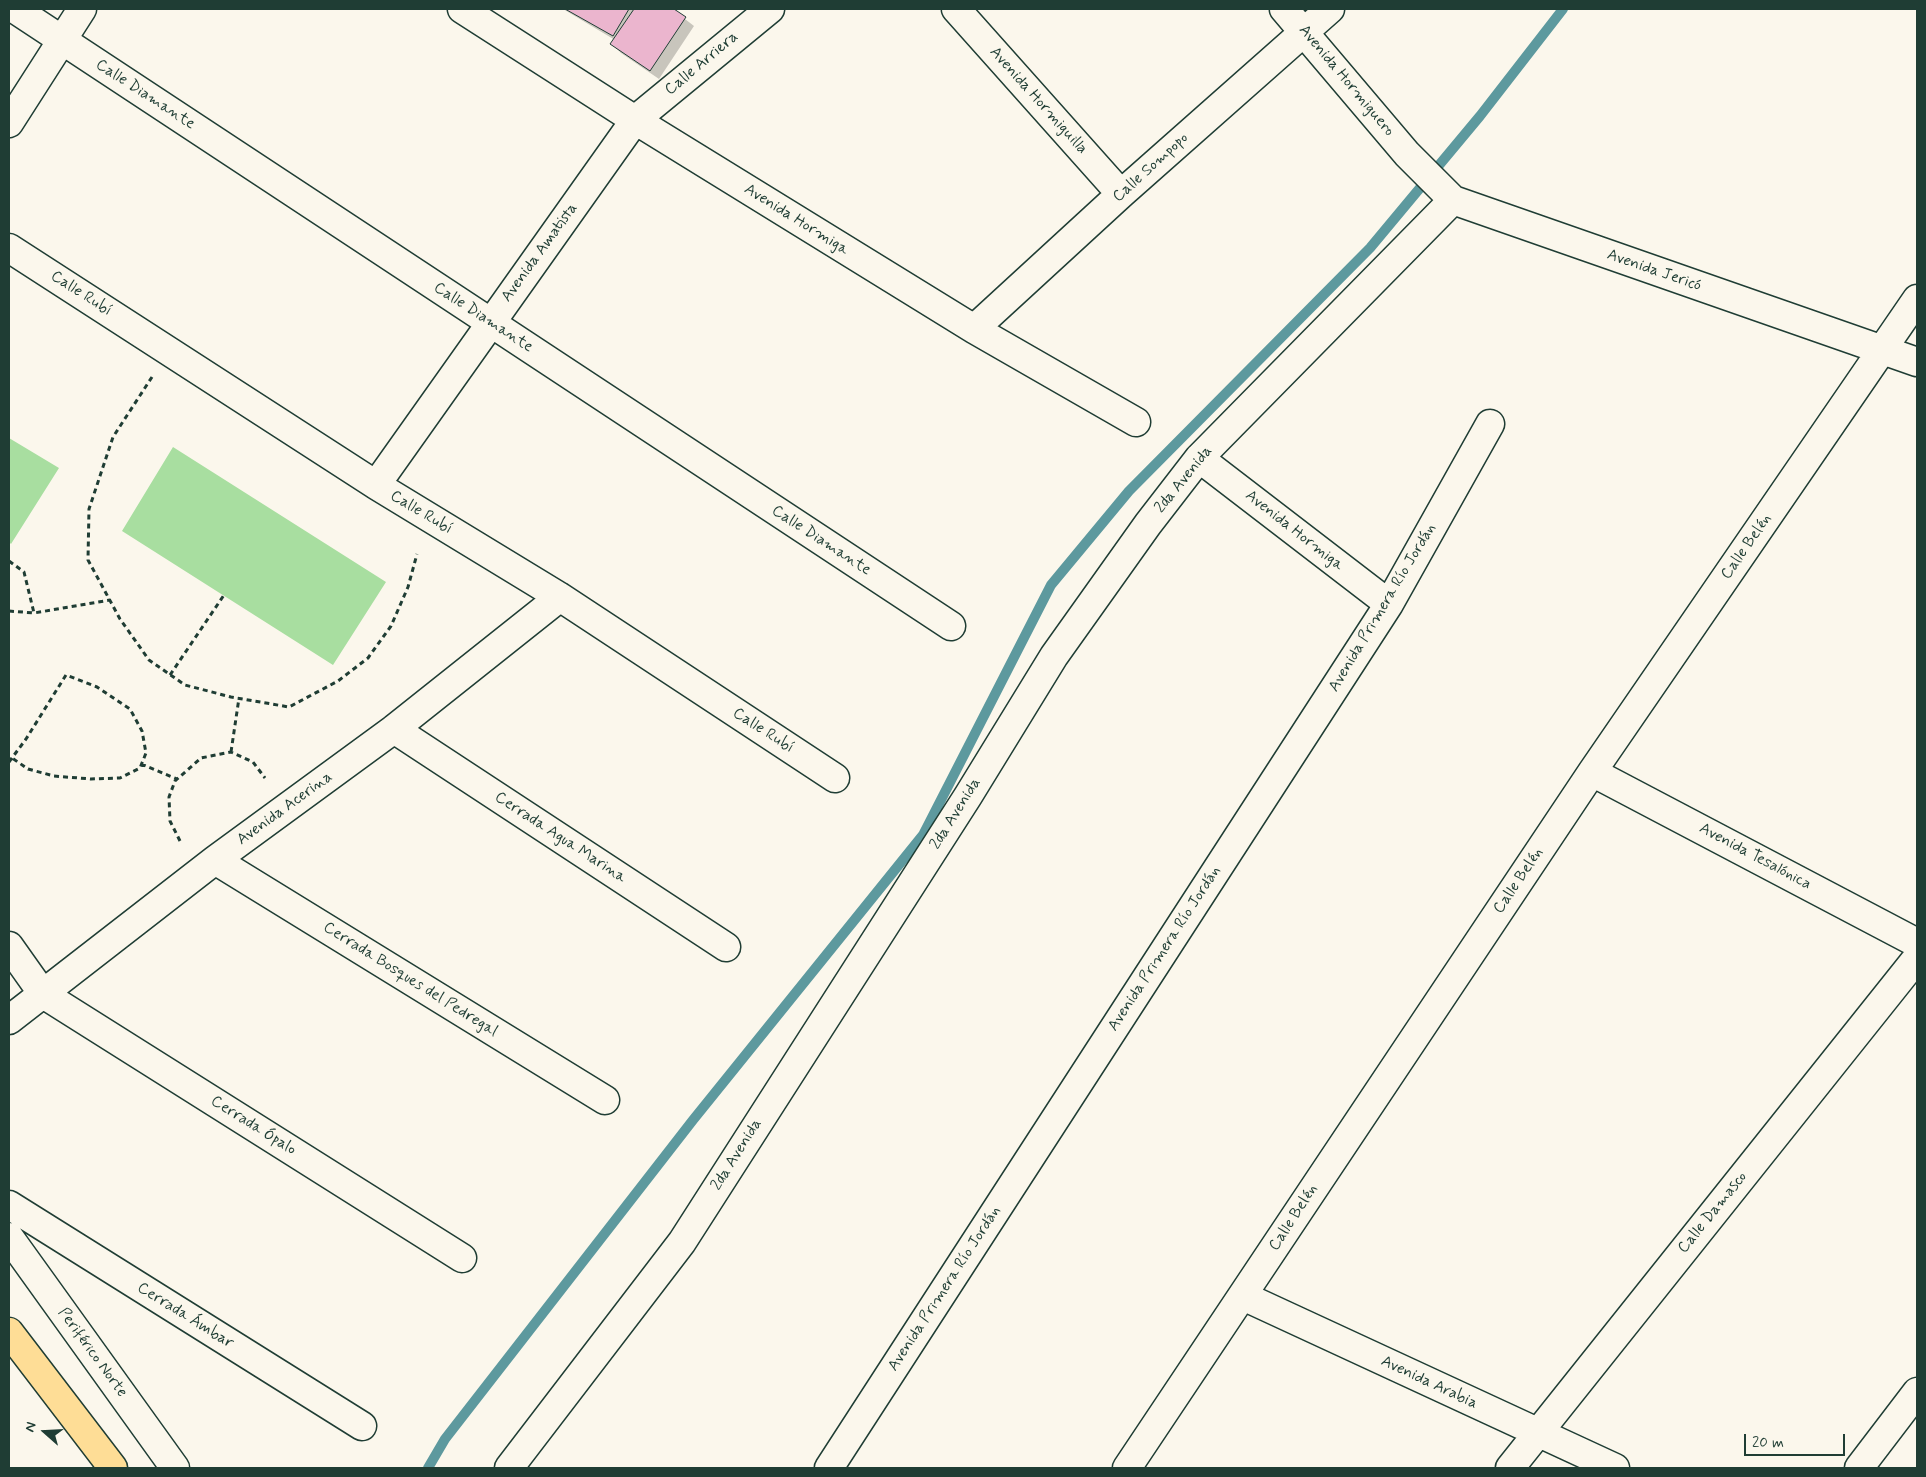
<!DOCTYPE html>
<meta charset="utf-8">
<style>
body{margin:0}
#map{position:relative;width:1926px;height:1477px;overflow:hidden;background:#fbf7ec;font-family:Mynerve,sans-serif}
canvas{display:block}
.frame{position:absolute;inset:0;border:10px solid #1f3d34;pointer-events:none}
.north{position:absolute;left:20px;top:1407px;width:50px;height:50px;-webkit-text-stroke:4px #fbf7ec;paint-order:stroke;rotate:289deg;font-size:14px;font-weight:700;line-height:20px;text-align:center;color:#1f3d34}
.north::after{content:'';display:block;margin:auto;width:18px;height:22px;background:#1f3d34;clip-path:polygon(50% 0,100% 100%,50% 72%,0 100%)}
.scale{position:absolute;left:1744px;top:1434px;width:101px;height:22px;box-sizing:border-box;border:2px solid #1f3d34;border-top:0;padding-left:6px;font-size:15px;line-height:18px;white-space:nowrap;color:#1f3d34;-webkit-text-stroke:4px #fbf7ec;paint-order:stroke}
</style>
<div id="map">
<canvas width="1926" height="1477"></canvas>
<div class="frame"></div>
<div class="north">N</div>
<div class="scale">20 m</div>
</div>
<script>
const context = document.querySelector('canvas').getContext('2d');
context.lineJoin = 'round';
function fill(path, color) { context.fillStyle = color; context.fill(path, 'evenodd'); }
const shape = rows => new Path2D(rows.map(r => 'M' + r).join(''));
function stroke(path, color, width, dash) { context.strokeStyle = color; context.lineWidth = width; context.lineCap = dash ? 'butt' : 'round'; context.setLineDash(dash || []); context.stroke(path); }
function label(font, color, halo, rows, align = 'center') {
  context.font = font + ' Mynerve,sans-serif'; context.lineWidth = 4; context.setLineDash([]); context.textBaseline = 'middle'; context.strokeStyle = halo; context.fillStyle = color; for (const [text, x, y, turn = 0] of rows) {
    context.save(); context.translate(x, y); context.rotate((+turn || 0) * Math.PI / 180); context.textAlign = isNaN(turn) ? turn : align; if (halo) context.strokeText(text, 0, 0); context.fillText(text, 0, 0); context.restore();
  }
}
const green = shape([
 [9,438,59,468,11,544,9,542],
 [173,447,386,582,333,665,122,531]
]);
const shadow = shape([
 [563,9,672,9,694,26,659,79,621,53,612,44,615,40]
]);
const stream = shape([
 [428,1468,445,1439,693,1120,923,835,1051,585,1129,491,1370,248,1480,116,1563,9]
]);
const building = shape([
 [565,9,629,9,613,36,565,9],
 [634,9,674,9,686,17,650,71,610,44,634,9]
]);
const path = shape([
 [152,377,113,437,89,509,88,560,120,619,149,660,185,685,231,697,289,707,338,681,368,658,391,626,408,587,417,554],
 [9,561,24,572,34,613,110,600],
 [9,611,34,613],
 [170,675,224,595],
 [231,752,239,698],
 [9,762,26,739,66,675,97,687,130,709,142,731,146,753,140,768,120,778,91,779,54,776,28,769,12,758],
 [141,764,177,779],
 [180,841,170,821,169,797,175,781,201,758,231,752,253,762,265,778]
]);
const minor = shape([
 [15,9,951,626],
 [462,9,635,120,974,329,1136,422],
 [956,9,1121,194],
 [1284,9,1407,154,1453,200,1917,362],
 [9,123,82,9],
 [9,248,376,485,560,597,835,778],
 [974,329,1121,194,1330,9],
 [1199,458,1389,604],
 [376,485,635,120,770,9],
 [394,729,726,947],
 [1592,772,1917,943],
 [215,860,605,1100],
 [9,946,43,994,462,1258],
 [9,1020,215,860,394,729,560,597],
 [9,1205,362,1426],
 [9,1237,175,1468],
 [1243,1296,1615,1468],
 [509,1468,682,1242,968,796,1054,656,1148,524,1199,458,1453,200],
 [829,1468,1389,604,1490,424],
 [1127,1468,1592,772,1917,299],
 [1510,1468,1917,958],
 [1859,1468,1917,1392]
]);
const major = shape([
 [9,1332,113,1468]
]);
const streetNames = [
 ["Calle Arriera",702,64,-40],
 ["Avenida Hormiguero",1346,81,50],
 ["Calle Diamante",145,95,33],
 ["Avenida Hormiguilla",1038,101,48],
 ["Calle Sompopo",1151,168,-42],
 ["Avenida Hormiga",796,220,32],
 ["Avenida Amatista",540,253,-54],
 ["Avenida Jericó",1654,271,19],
 ["Calle Rubí",81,294,33],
 ["Calle Diamante",483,318,33],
 ["2da Avenida",1184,480,-51],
 ["Calle Rubí",421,513,31],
 ["Avenida Hormiga",1294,531,38],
 ["Calle Diamante",821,541,33],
 ["Calle Belén",1747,547,-55],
 ["Avenida Primera Río Jordán",1383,608,-59],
 ["Calle Rubí",763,731,33],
 ["Avenida Acerina",285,809,-36],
 ["2da Avenida",956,814,-58],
 ["Cerrada Agua Marina",560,838,33],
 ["Avenida Tesalónica",1755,857,28],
 ["Calle Belén",1519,881,-56],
 ["Avenida Primera Río Jordán",1165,949,-57],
 ["Cerrada Bosques del Pedregal",410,980,32],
 ["Cerrada Ópalo",253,1126,32],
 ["2da Avenida",737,1155,-58],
 ["Calle Damasco",1713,1213,-51],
 ["Calle Belén",1294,1218,-57],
 ["Avenida Primera Río Jordán",945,1289,-57],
 ["Cerrada Ámbar",185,1316,32],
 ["Periférico Norte",92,1353,54],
 ["Avenida Arabia",1429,1383,25]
];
fill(green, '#a8dea0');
fill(shadow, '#0003');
stroke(stream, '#5d999e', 10);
fill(building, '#ebb5ce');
stroke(building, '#1f3d34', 1);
stroke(minor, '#1f3d34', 31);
stroke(major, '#1f3d34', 31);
stroke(path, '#1f3d34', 3, [5, 4]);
stroke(minor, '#fbf7ec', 28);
stroke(major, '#fedd96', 28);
label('16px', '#1f3d34', '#fbf7ec', streetNames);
</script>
